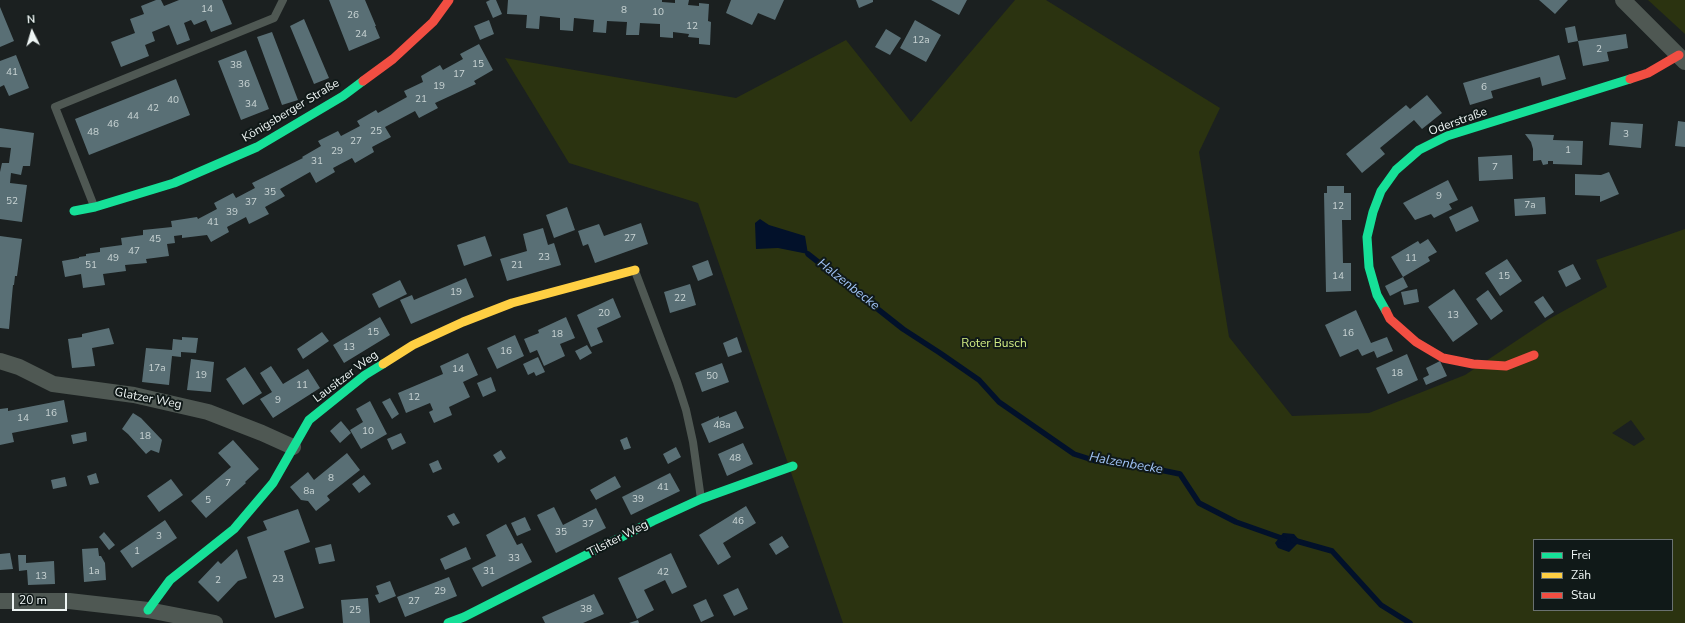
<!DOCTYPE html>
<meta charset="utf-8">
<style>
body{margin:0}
#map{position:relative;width:1685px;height:623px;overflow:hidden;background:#1b2020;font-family:"Nunito Sans",sans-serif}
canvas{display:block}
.legend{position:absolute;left:1533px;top:539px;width:140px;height:72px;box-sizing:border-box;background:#101918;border:1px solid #697170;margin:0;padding:5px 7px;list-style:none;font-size:12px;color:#eef5f4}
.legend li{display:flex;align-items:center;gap:8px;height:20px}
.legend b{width:20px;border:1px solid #697170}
.north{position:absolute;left:12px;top:12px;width:40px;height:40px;-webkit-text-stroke:3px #101918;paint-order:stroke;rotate:355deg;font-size:11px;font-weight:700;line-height:16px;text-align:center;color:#eef5f4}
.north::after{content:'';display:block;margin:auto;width:14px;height:18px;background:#eef5f4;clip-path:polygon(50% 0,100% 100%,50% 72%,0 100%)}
.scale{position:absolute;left:12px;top:593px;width:55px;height:18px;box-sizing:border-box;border:2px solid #eef5f4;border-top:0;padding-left:5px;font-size:12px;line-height:14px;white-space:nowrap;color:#eef5f4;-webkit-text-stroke:3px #101918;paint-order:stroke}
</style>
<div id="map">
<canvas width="1685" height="623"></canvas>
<ul class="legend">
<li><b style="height:5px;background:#16e098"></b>Frei</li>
<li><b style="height:5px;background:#ffcf43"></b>Zäh</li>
<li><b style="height:5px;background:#f24e42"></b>Stau</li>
</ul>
<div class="north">N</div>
<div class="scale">20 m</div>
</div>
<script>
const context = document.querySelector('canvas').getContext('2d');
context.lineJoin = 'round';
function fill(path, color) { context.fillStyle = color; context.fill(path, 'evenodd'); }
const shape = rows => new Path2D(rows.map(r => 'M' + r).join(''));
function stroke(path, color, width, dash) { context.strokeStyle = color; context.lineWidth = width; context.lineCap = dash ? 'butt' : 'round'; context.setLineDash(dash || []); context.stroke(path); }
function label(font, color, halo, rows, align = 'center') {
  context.font = font + ' "Nunito Sans",sans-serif'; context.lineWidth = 4; context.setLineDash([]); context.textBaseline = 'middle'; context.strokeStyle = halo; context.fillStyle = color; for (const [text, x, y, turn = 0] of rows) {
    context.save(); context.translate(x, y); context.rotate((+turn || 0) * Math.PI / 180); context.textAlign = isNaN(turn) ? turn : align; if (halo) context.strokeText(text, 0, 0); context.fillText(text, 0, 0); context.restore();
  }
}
const green = shape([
 [1015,0,1046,0,1220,108,1199,152,1229,337,1292,416,1369,413,1465,375,1549,319,1607,287,1596,260,1685,229,1685,623,843,623,698,203,569,163,505,58,736,98,846,40,911,122],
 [1631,420,1645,439,1634,446,1612,433],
 [1534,540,1672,540,1672,610,1534,610],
 [1648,0,1685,0,1685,34]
]);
const water = shape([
 [760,219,769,225,805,236,808,254,778,248,756,249,755,223],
 [1283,533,1294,534,1300,541,1289,552,1278,548,1275,543]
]);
const stream = shape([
 [808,254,903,329,940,353,979,380,999,402,1074,454,1096,461,1131,464,1180,474,1199,503,1236,522,1284,539],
 [1293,540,1332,551,1381,605,1410,623]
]);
const building = shape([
 [156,0,161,0,164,6,179,0,222,0,232,24,211,32,206,20,194,25,191,20,184,23,190,40,177,45,169,25,152,32,155,41,145,45,149,56,121,67,111,42,135,33,130,19,144,14,141,6],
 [329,0,365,0,376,26,375,26,380,38,349,51],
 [490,0,496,0,502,14,493,18,486,2],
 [508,0,662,0,662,2,675,3,675,0,689,0,688,5,699,6,699,3,709,4,708,21,711,22,710,45,699,44,699,38,688,37,689,34,673,32,673,38,660,37,660,24,640,23,639,35,626,35,627,22,607,21,606,33,593,32,594,20,574,18,573,31,560,30,560,18,540,16,539,29,526,28,527,15,507,14],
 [731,0,784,0,775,20,758,13,752,25,726,13],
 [856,0,873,0,873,2,859,8],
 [931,0,967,0,959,15],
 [1539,0,1568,0,1555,14],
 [0,7,14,41,0,47],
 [304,19,329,78,314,84,290,26],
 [489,20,494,34,480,40,474,26],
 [915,20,941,35,926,62,900,48],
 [1575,26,1578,41,1568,43,1565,28],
 [886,29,901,38,890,55,875,47],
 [272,32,298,100,282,105,257,37],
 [1626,34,1628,48,1607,52,1609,61,1583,66,1578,41],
 [479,44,493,70,474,81,476,84,435,103,438,108,419,118,415,111,385,127,391,137,372,147,374,152,355,163,352,158,333,168,335,172,316,183,310,172,280,189,285,196,265,207,269,214,249,224,246,217,227,227,229,232,211,242,207,235,182,238,182,235,174,236,175,243,167,244,169,256,146,259,147,263,125,265,126,271,103,274,105,285,83,288,81,274,65,277,62,261,79,258,79,257,86,256,86,254,100,252,100,248,122,245,121,238,143,235,143,230,172,227,171,221,197,217,198,219,217,209,214,203,233,193,236,198,255,188,252,183,303,158,302,157,321,146,318,141,338,131,341,136,360,126,357,121,376,110,378,113,407,97,404,91,423,82,421,76,440,65,443,70,463,59,460,54],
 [246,50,269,109,241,120,218,61],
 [16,55,29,88,9,96,4,85,0,87,0,61],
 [1559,55,1566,79,1542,86,1540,77,1491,91,1493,98,1470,105,1463,83],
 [176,79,190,115,89,155,75,119],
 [1427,95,1442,113,1422,129,1414,120,1380,148,1385,154,1362,173,1346,154,1406,105,1410,109],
 [1678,121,1685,122,1685,147,1675,146],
 [1611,122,1643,124,1641,148,1609,145],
 [0,128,34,133,30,166,23,166,21,175,11,173,10,183,27,185,22,222,0,219,0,172,2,163,9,163,11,148,0,147],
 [1525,134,1554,135,1553,140,1583,141,1582,165,1553,164,1553,161,1548,161,1548,164,1543,165,1541,160,1533,161,1533,149,1531,142],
 [1512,155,1513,179,1479,181,1478,157],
 [1609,172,1619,194,1600,202,1600,196,1575,195,1575,174,1601,175],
 [1448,180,1458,200,1449,204,1452,209,1434,218,1431,214,1415,220,1403,203],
 [1327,186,1344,186,1344,193,1351,193,1351,220,1342,220,1343,263,1351,263,1351,291,1326,292,1324,193,1327,193],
 [1545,197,1546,214,1515,216,1514,199],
 [1472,206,1479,221,1456,232,1449,217],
 [567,207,575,230,554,238,546,215],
 [641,223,648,244,595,263,588,244,583,246,578,231,599,224,604,236],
 [543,228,548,245,554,243,561,265,507,281,500,259,527,251,523,234],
 [0,236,22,239,17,276,15,276,14,285,13,285,9,329,0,328],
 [485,236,492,256,464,266,457,245],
 [1428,239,1437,252,1428,257,1430,261,1403,277,1391,257,1418,241,1420,244],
 [1507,259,1522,281,1500,296,1485,273],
 [708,260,713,275,698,281,692,266],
 [1573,264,1581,279,1566,287,1558,271],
 [1403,277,1408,287,1390,296,1385,286],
 [466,278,474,297,411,324,400,300,412,295,414,300],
 [400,280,407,294,379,308,372,294],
 [690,284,696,305,670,313,664,292],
 [1417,289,1419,302,1404,305,1401,292],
 [1454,289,1478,324,1453,342,1428,307],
 [1488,290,1503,311,1491,320,1476,299],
 [1543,296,1554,312,1545,318,1534,302],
 [613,298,621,317,597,328,603,342,591,347,577,315],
 [1356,310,1371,343,1387,337,1393,351,1377,358,1374,351,1362,356,1358,349,1340,357,1325,325],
 [380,317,390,335,344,363,333,345],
 [566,317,575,338,560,344,565,356,544,366,537,350,530,353,524,339,539,333,538,330],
 [109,328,114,344,92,348,95,366,72,368,68,339,82,337,82,334],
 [322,332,329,341,303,359,297,349],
 [515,335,524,356,497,369,487,348],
 [182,337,198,338,196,353,181,352,181,357,172,356,169,385,142,382,146,348,172,350,173,339,182,340],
 [737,337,742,352,728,357,723,343],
 [587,345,592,353,580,360,575,351],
 [468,353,478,375,463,382,470,397,449,407,452,415,434,423,429,412,433,410,430,403,406,413,398,393,443,374,440,366],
 [1407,354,1418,380,1388,394,1376,368],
 [538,357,545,372,536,376,534,372,528,375,523,364],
 [191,359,214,362,211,392,187,390],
 [1440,361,1447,376,1426,385,1423,378,1429,375,1426,368],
 [722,363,729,382,702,392,695,373],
 [271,366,283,384,308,369,320,388,273,418,260,399,272,392,260,373],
 [245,367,262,393,243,405,226,379],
 [491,377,496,391,483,397,477,383],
 [390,398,399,414,392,419,382,402],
 [64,400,68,422,12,433,14,442,0,445,0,409,8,408,8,411],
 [370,401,387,434,361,449,350,430,363,422,356,409],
 [736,411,744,428,709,443,701,424,719,416,719,418],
 [133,413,141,418,162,440,159,453,151,450,146,454,128,434,122,429],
 [341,421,351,433,340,443,330,431],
 [86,432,87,441,73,444,71,435],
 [401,433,406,443,392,450,387,439],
 [627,437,631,448,624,450,620,440],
 [233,440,259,469,245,482,246,483,206,518,191,501,231,467,218,453],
 [743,443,753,464,727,476,718,454],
 [676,447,681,457,668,464,663,454],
 [501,450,506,458,498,463,493,455],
 [347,453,360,470,327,496,330,500,316,511,308,501,301,500,290,487,308,472,314,480],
 [438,460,442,469,433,473,429,464],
 [96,473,99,483,90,485,87,476],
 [670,473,680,491,631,515,622,497],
 [364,475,371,484,359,493,352,484],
 [615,476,621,487,596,500,590,490],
 [65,477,67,486,53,489,51,480],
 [171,479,183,495,159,512,147,496],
 [746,506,756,523,723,543,731,557,718,565,699,535],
 [554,507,563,525,596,508,606,528,556,553,537,515],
 [298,509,310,542,284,551,304,608,275,618,247,537,267,530,263,521],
 [454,513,460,523,453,526,447,516],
 [525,517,531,530,517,536,511,523],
 [165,520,177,538,132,568,120,551],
 [506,524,517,545,522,543,532,562,482,587,472,568,496,556,486,535],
 [104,532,115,545,109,550,99,537],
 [782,536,789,547,776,555,769,544],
 [331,544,335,561,319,564,315,548],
 [466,547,471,559,445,570,440,559],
 [98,548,99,556,101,556,105,563,106,580,84,582,82,549],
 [237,549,247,578,238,581,218,602,198,582,218,561,221,564],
 [10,553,13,569,0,570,0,554],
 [671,553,687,587,672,594,665,580,644,590,654,610,637,619,618,578],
 [18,555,26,555,26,563,54,561,55,584,28,585,27,570,19,571],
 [449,577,457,596,405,617,397,597],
 [390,581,396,596,379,603,375,595,379,594,376,586],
 [738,588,748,609,734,616,723,595],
 [594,594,604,614,583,623,545,623,542,617],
 [368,598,370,623,343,623,341,600],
 [706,599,714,616,701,622,693,605],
 [638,620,639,623,629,623]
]);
const lane = shape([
 [94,206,55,107,274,18,283,0],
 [635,271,677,382,686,410,693,442,701,499]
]);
const street = shape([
 [1623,0,1685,62],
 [0,361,19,367,53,384,134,395,208,412,262,433,293,447],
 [0,601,69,601,148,610,215,623]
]);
const fast = shape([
 [74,211,95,207,174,183,257,147,343,96,363,81],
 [1386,311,1377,295,1369,267,1367,237,1373,212,1381,191,1396,170,1419,150,1447,136,1630,79],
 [148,610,170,580,234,529,273,483,309,420,365,375,383,364],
 [448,623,464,617,653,521,701,499,793,466]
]);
const slow = shape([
 [383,364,413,345,463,322,512,303,635,270]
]);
const jam = shape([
 [1630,79,1648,73,1679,55],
 [363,81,393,59,433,22,449,0],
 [1386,311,1390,319,1416,342,1443,358,1473,364,1506,366,1534,355]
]);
const numberNames = [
 ["14",207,10],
 ["8",624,11],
 ["10",658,13],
 ["26",353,16],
 ["12",692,27],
 ["24",361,35],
 ["12a",921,41],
 ["2",1599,50],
 ["15",478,65],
 ["38",236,66],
 ["41",12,73],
 ["17",459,75],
 ["36",244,85],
 ["19",439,87],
 ["6",1484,88],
 ["21",421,100],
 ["40",173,101],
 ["34",251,105],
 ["42",153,109],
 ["44",133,117],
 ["46",113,125],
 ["25",376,132],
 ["48",93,133],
 ["3",1626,135],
 ["27",356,142],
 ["1",1568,151],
 ["29",337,152],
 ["31",317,162],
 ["7",1495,168],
 ["35",270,193],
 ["9",1439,197],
 ["52",12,202],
 ["37",251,203],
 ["7a",1530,206],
 ["12",1338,207],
 ["39",232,213],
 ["41",213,223],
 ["27",630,239],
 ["45",155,240],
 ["47",134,252],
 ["23",544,258],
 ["49",113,259],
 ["11",1411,259],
 ["51",91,266],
 ["21",517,266],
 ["14",1338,277],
 ["15",1504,277],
 ["19",456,293],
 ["22",680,299],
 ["20",604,314],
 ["13",1453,316],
 ["15",373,333],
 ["16",1348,334],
 ["18",557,335],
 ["13",349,348],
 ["16",506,352],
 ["17a",157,369],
 ["14",458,370],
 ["18",1397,374],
 ["19",201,376],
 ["50",712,377],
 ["11",302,386],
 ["12",414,398],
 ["9",278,401],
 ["16",51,414],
 ["14",23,419],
 ["48a",722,426],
 ["10",368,432],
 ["18",145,437],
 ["48",735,459],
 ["8",331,479],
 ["7",228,484],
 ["41",663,488],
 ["8a",309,492],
 ["39",638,500],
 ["5",208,501],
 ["46",738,522],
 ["37",588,525],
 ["35",561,533],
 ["3",159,537],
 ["1",137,552],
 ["33",514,559],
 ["1a",94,572],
 ["31",489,572],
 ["42",663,573],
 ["13",41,577],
 ["23",278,580],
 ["2",218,581],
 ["29",440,592],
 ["27",414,602],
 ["38",586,610],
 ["25",355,611]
];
const streetNames = [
 ["Königsberger Straße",291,111,-31],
 ["Oderstraße",1458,122,-20],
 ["Lausitzer Weg",346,377,-37],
 ["Glatzer Weg",148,399,11],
 ["Tilsiter Weg",618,539,-27]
];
const parkNames = [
 ["Roter Busch",994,344]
];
const waterNames = [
 ["Halzenbecke",848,285,38],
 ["Halzenbecke",1126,464,10]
];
fill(green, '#2b3310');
fill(water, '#02112a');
stroke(stream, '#02112a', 5.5);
fill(building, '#596f75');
stroke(lane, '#4f5853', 8);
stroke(street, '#4f5853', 16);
stroke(fast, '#16e098', 9);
stroke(slow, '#ffcf43', 9);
stroke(jam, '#f24e42', 9);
label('10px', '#c9d4d4', null, numberNames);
label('12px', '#eef5f4', '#101918', streetNames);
label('12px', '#d2ed84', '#101918', parkNames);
label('italic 13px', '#a0c3f5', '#101918', waterNames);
</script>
